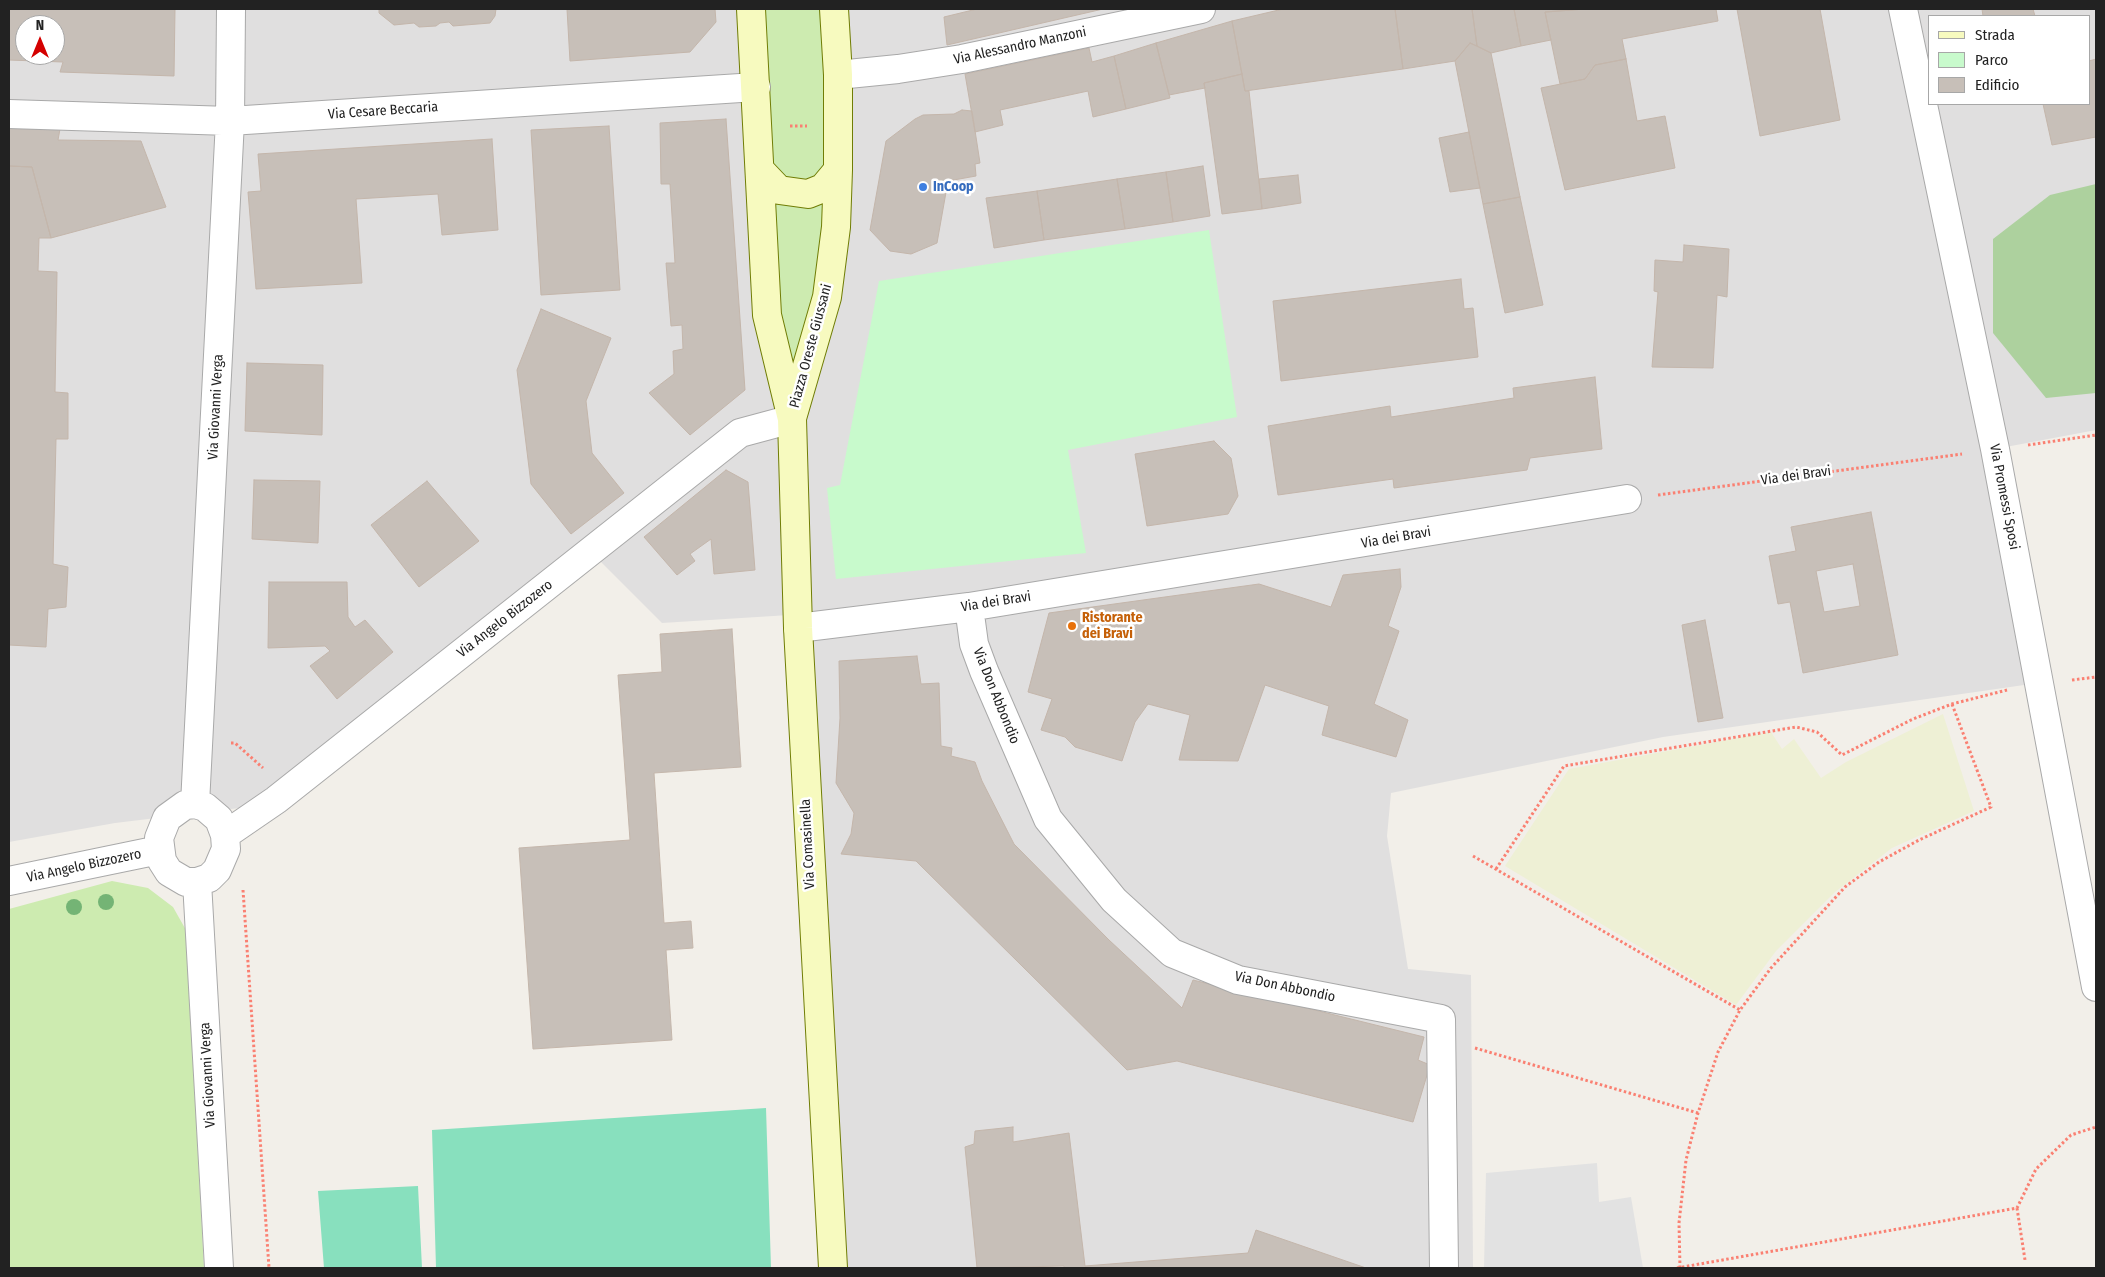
<!DOCTYPE html>
<style>
body{margin:0}
#map{position:relative;width:2105px;height:1277px;overflow:hidden;background:#f2efe9;font-family:"Fira Sans Condensed",sans-serif}
canvas{display:block}
.frame{position:absolute;inset:0;border:10px solid #222;pointer-events:none}
.legend{position:absolute;left:1928px;top:15px;width:162px;height:90px;box-sizing:border-box;background:#fff;border:1px solid #a7a7a7;margin:0;padding:6px 9px;list-style:none;font-size:15px;color:#222}
.legend li{display:flex;align-items:center;gap:10px;height:25px}
.legend b{width:25px;border:1px solid #a7a7a7}
.north{position:absolute;left:15px;top:15px;width:50px;height:50px;box-sizing:border-box;background:#fff;border:1px solid #a7a7a7;border-radius:50%;rotate:0deg;font-size:14px;font-weight:700;line-height:20px;text-align:center;color:#222}
.north::after{content:'';display:block;margin:auto;width:18px;height:22px;background:#d40000;clip-path:polygon(50% 0,100% 100%,50% 72%,0 100%)}
</style>
<div id="map">
<canvas width="2105" height="1277"></canvas>
<div class="frame"></div>
<ul class="legend">
<li><b style="height:6px;background:#f7fabf"></b>Strada</li>
<li><b style="height:14px;background:#c8facc"></b>Parco</li>
<li><b style="height:14px;background:#c7bfb8"></b>Edificio</li>
</ul>
<div class="north">N</div>
</div>
<script>
const context = document.querySelector('canvas').getContext('2d');
context.lineJoin = 'round';
function fill(path, color) { context.fillStyle = color; context.fill(path, 'evenodd'); }
const shape = rows => new Path2D(rows.map(r => 'M' + r).join(''));
function stroke(path, color, width, dash) { context.strokeStyle = color; context.lineWidth = width; context.lineCap = dash ? 'butt' : 'round'; context.setLineDash(dash || []); context.stroke(path); }
function label(font, color, halo, rows, align = 'center') {
  context.font = font + ' "Fira Sans Condensed",sans-serif'; context.lineWidth = 5; context.setLineDash([]); context.textBaseline = 'middle'; context.strokeStyle = halo; context.fillStyle = color; for (const [text, x, y, turn = 0] of rows) {
    context.save(); context.translate(x, y); context.rotate((+turn || 0) * Math.PI / 180); context.textAlign = isNaN(turn) ? turn : align; if (halo) context.strokeText(text, 0, 0); context.fillText(text, 0, 0); context.restore();
  }
}
const residential = shape([
 [9,9,743,9,782,411,789,615,662,623,585,546,256,806,115,823,9,842],
 [25,25,55,25,55,55,25,55],
 [839,9,2096,9,2096,430,1995,449,2031,684,1663,737,1391,793,1387,836,1408,969,1471,975,1473,1268,845,1268,805,637,802,422],
 [1929,16,2089,16,2089,104,1929,104]
]);
const farmland = shape([
 [1943,714,1974,811,1892,848,1835,892,1776,951,1736,1005,1505,866,1569,769,1771,732,1782,749,1794,739,1821,778,1846,762]
]);
const grass = shape([
 [751,9,834,9,838,170,792,419,782,379],
 [112,881,148,888,173,907,186,930,204,1268,9,1268,9,909]
]);
const forest = shape([
 [2096,184,2096,393,2046,398,1993,333,1993,239,2050,195]
]);
const park = shape([
 [1209,230,1237,417,1068,450,1086,553,836,579,827,488,840,485,879,281]
]);
const pitch = shape([
 [766,1108,771,1268,436,1268,432,1130],
 [418,1186,422,1268,324,1268,318,1191]
]);
const parking = shape([
 [1597,1163,1599,1202,1631,1197,1643,1268,1484,1268,1486,1173]
]);
const building = shape([
 [9,9,175,9,174,76,60,72,63,62,9,60,9,9],
 [25,25,55,25,55,55,25,55,25,25],
 [379,9,498,9,496,9,495,16,490,23,453,26,449,22,440,23,436,26,419,27,414,23,394,25,379,13,379,9],
 [567,9,715,9,716,22,690,52,570,61,567,9],
 [977,9,1103,9,947,45,944,17,977,9],
 [1283,9,1395,9,1403,69,1245,91,1232,21,1283,9],
 [1395,9,1472,9,1477,46,1470,43,1455,61,1403,69,1395,9],
 [1472,9,1514,9,1521,46,1491,53,1477,46,1472,9],
 [1514,9,1585,9,1545,12,1551,40,1521,46,1514,9],
 [1585,9,1716,9,1718,21,1622,39,1626,59,1595,65,1585,79,1560,84,1545,12,1585,9],
 [1737,9,1820,9,1840,120,1760,136,1737,9],
 [1982,9,2033,9,2035,16,1983,16,1982,9],
 [1232,21,1242,74,1204,83,1205,88,1169,95,1156,43,1232,21],
 [1156,43,1170,98,1126,109,1114,56,1156,43],
 [1470,43,1491,53,1520,197,1483,204,1455,61,1470,43],
 [1089,48,1092,62,1114,56,1126,109,1093,117,1088,91,1000,110,1003,125,975,132,965,74,1089,48],
 [1626,59,1637,121,1665,116,1675,168,1565,190,1541,88,1585,79,1595,65,1626,59],
 [2096,59,2096,137,2052,145,2043,104,2089,104,2089,61,2096,59],
 [1242,74,1245,91,1249,91,1262,209,1222,214,1204,83,1242,74],
 [962,110,972,111,980,163,975,164,976,176,948,181,937,243,911,254,890,251,870,230,886,141,915,119,923,115,954,114,962,110],
 [726,119,745,390,690,435,649,393,674,374,673,351,683,349,682,325,671,326,666,263,675,263,670,184,661,184,660,123,726,119],
 [609,126,620,290,541,295,531,130,609,126],
 [9,127,60,129,58,140,141,141,166,207,51,238,32,167,9,166,9,127],
 [1469,132,1480,188,1450,192,1439,138,1469,132],
 [492,139,498,230,442,235,438,194,356,199,362,283,256,289,248,192,261,191,258,154,492,139],
 [9,166,32,167,51,238,39,238,38,271,57,272,55,392,68,393,68,439,56,439,53,564,68,567,66,607,48,609,46,647,9,645,9,166],
 [1203,166,1210,216,1173,222,1166,172,1203,166],
 [1166,172,1173,222,1125,229,1117,179,1166,172],
 [1298,175,1301,203,1262,209,1259,179,1298,175],
 [1117,179,1125,229,1044,240,1037,191,1117,179],
 [1037,191,1044,240,994,248,986,198,1037,191],
 [1520,197,1543,305,1505,313,1483,204,1520,197],
 [1684,245,1729,249,1727,297,1717,295,1713,368,1652,367,1658,292,1654,291,1655,260,1683,262,1684,245],
 [1461,279,1464,309,1473,308,1478,357,1281,381,1273,301,1461,279],
 [541,309,611,338,586,401,592,453,624,493,571,534,531,484,517,370,541,309],
 [247,363,323,365,322,435,245,431,247,363],
 [1595,377,1602,449,1530,458,1527,470,1394,488,1393,479,1278,495,1268,426,1390,406,1391,417,1514,398,1513,388,1595,377],
 [1214,441,1231,458,1238,496,1228,514,1147,526,1135,454,1214,441],
 [726,470,748,482,755,570,714,574,711,539,690,554,695,561,677,575,644,537,726,470],
 [254,480,320,481,318,543,252,539,254,480],
 [427,481,479,541,419,587,371,525,427,481],
 [1871,512,1898,655,1803,673,1790,602,1778,604,1769,556,1796,551,1791,527,1871,512],
 [1853,564,1860,606,1824,612,1816,571,1853,564],
 [1400,569,1401,587,1388,626,1399,631,1374,704,1408,720,1396,757,1322,735,1329,706,1265,685,1238,761,1179,760,1190,715,1148,704,1135,722,1122,761,1075,747,1065,737,1041,730,1052,699,1028,692,1049,613,1259,584,1331,607,1343,575,1400,569],
 [269,582,347,582,348,617,355,627,365,620,393,652,337,699,310,666,330,651,325,646,268,648,269,582],
 [1705,620,1723,718,1698,722,1682,625,1705,620],
 [732,629,741,767,654,773,664,923,691,921,693,948,666,950,672,1040,533,1049,519,848,630,840,618,675,662,672,660,634,732,629],
 [917,656,921,684,939,683,941,746,952,748,951,756,975,762,982,781,1014,844,1109,940,1182,1008,1193,980,1424,1037,1418,1060,1430,1065,1413,1122,1177,1061,1127,1070,916,861,841,854,851,834,854,813,836,783,840,718,839,661,917,656],
 [1013,1127,1013,1142,1069,1133,1085,1266,1248,1253,1256,1230,1366,1268,1064,1268,1064,1266,977,1268,965,1147,974,1144,975,1131,1013,1127]
]);
const path = shape([
 [790,126,807,126],
 [2028,445,2096,435],
 [1658,495,1962,454],
 [2072,680,2096,677],
 [231,743,235,743,263,768],
 [1473,856,1740,1010],
 [1496,869,1564,766,1796,727,1817,732,1842,755,1913,719,1952,704,2007,690],
 [243,890,269,1268],
 [1475,1048,1698,1113],
 [2017,1208,2025,1260],
 [1677,1268,2017,1208,2036,1169,2071,1135,2096,1127],
 [1680,1268,1679,1223,1686,1160,1698,1113,1718,1052,1740,1010,1771,968,1845,887,1879,862,1919,840,1991,807,1952,704]
]);
const street = shape([
 [1903,9,1995,449,2096,987],
 [838,75,898,69,962,59,1201,9],
 [9,114,230,121,756,87],
 [969,607,974,644,984,671,1048,819,1114,900,1172,953,1238,980,1441,1019,1444,1268],
 [798,628,969,607,1627,499],
 [195,804,230,121,231,9],
 [195,804,205,807,219,819,225,835,226,849,217,870,209,878,197,882,186,882,169,872,162,861,159,838,167,818,185,805,195,804],
 [225,835,276,800,740,433,792,419],
 [9,881,159,850],
 [197,882,219,1268]
]);
const secondary = shape([
 [751,9,767,315,792,419,798,628,833,1268],
 [760,170,779,190,808,194,823,188,838,170],
 [792,418,827,297,836,227,838,170,838,75,834,9]
]);
const trees = [
 [106,902],
 [74,907]
];
const markers = [
 [923,187,5,"#3f7fe0"],
 [1072,626,5,"#e8710a"]
];
const streetNames = [
 ["Via Alessandro Manzoni",1020,46,-12],
 ["Via Cesare Beccaria",383,111,-4],
 ["Piazza Oreste Giussani",811,346,-75],
 ["Via Giovanni Verga",216,407,-87],
 ["Via dei Bravi",1796,476,-8],
 ["Via Promessi Sposi",2004,497,79],
 ["Via dei Bravi",1396,538,-10],
 ["Via dei Bravi",996,602,-9],
 ["Via Angelo Bizzozero",505,619,-38],
 ["Via Don Abbondio",996,696,68],
 ["Via Comasinella",808,844,-93],
 ["Via Angelo Bizzozero",84,866,-12],
 ["Via Don Abbondio",1285,987,12],
 ["Via Giovanni Verga",208,1075,-93]
];
const shopNames = [
 ["InCoop",933,187]
];
const foodNames = [
 ["Ristorante",1082,618],
 ["dei Bravi",1082,634]
];
fill(residential, '#e0dfdf');
fill(farmland, '#eef0d5');
fill(grass, '#cdebb0');
fill(forest, '#add19e');
fill(park, '#c8facc');
fill(pitch, '#88e0be');
fill(parking, '#e2e2e2');
fill(building, '#c7bfb8');
stroke(building, '#c4b6ab', 1);
stroke(street, '#a9a9a9', 30);
stroke(secondary, '#707d05', 30);
stroke(path, '#fa8072', 3, [2.5, 2.5]);
stroke(street, '#fff', 28);
stroke(secondary, '#f7fabf', 28);
context.fillStyle = '#74b475';
for (const [x, y] of trees) { context.beginPath(); context.arc(x, y, 8, 0, 2 * Math.PI); context.fill(); }
for (const [x, y, r, color] of markers) { const dot = new Path2D(); dot.arc(x, y, r, 0, 2 * Math.PI); context.fillStyle = color; context.fill(dot); stroke(dot, '#fff', 2); }
label('14px', '#222', '#fff', streetNames);
label('bold 14px', '#366cbe', '#fff', shopNames, 'left');
label('bold 14px', '#c56008', '#fff', foodNames, 'left');
</script>
